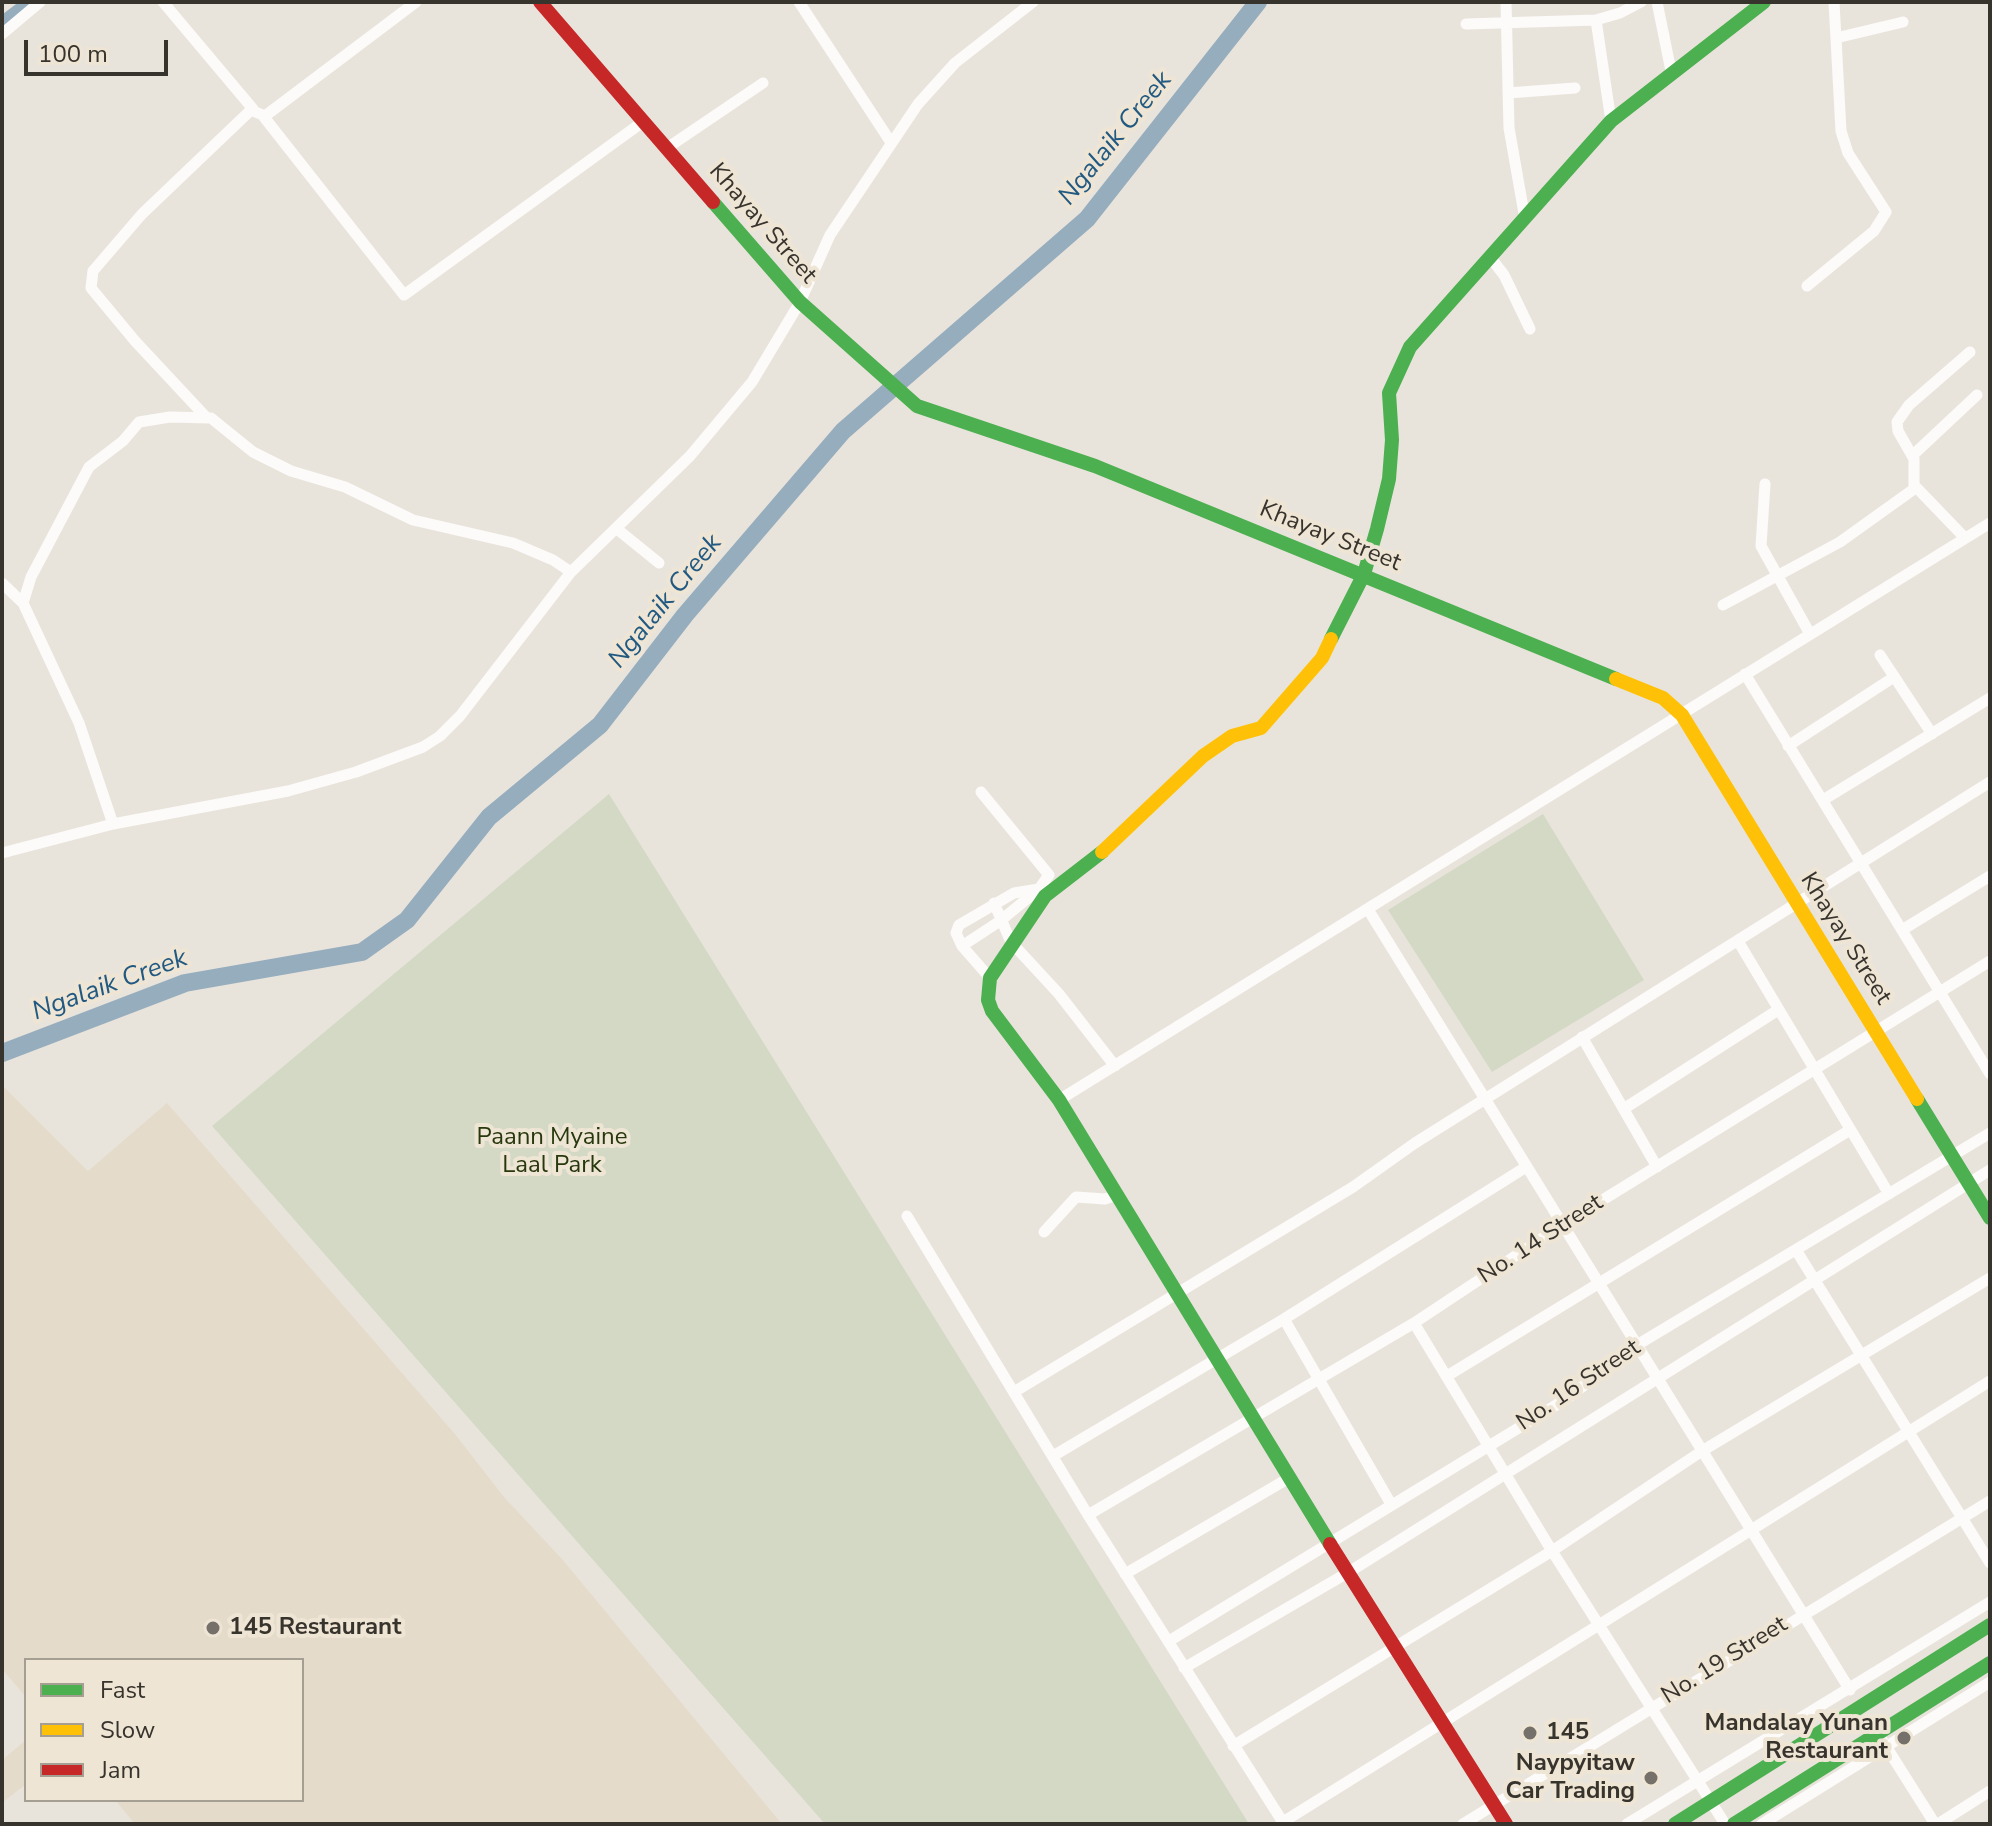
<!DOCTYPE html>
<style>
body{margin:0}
#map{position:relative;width:1992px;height:1826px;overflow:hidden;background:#e9e4db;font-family:"Nunito Sans",sans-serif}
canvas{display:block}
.frame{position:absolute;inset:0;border:4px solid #37332d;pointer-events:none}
.legend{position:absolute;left:24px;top:1658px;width:280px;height:144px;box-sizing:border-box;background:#efe5d5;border:2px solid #a59e92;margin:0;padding:10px 14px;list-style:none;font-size:24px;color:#37332d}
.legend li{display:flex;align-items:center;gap:16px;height:40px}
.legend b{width:40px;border:2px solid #a59e92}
.scale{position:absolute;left:24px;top:40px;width:144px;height:36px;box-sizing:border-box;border:4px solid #37332d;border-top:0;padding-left:10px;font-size:24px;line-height:28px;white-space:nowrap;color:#37332d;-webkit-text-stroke:6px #efe5d5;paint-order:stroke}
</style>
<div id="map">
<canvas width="1992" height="1826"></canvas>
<div class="frame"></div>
<ul class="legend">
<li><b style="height:10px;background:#4caf50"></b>Fast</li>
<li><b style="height:10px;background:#ffc107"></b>Slow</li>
<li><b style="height:10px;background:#c62828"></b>Jam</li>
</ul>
<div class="scale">100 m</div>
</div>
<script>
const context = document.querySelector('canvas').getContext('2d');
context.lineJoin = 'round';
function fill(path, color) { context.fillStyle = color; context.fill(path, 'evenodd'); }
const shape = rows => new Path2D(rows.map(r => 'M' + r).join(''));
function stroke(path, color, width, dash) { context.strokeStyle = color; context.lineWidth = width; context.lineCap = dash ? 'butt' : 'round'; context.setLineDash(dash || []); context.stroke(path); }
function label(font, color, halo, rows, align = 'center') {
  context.font = font + ' "Nunito Sans",sans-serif'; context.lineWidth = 8; context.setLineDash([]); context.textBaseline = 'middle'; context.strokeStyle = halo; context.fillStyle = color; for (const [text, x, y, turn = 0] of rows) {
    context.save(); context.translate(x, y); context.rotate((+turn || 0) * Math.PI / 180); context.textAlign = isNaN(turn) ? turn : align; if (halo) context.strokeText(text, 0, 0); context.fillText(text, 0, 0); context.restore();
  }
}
const built = shape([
 [2,1085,88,1171,167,1103,455,1434,504,1497,562,1559,782,1824,135,1824,115,1800,302,1800,302,1660,26,1660,26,1697,2,1669],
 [26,1740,26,1784,2,1803,2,1760]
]);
const green = shape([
 [609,794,1249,1824,825,1824,212,1126],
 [1543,814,1644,980,1492,1072,1388,910]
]);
const canal = shape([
 [2,21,27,2]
]);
const river = shape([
 [2,1053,185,983,362,952,407,920,489,817,600,725,685,615,843,431,1087,219,1258,2]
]);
const street = shape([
 [163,2,253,109],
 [799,2,890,141],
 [1506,2,1509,128,1525,219],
 [1657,2,1671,71],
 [1596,20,1611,121],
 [1466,24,1596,20,1620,13,1641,2],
 [2,34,40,2],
 [1836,38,1903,22],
 [1508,93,1575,88],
 [264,117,404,295,644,121],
 [667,148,763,83],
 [1490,257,1504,275,1530,329],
 [1807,286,1874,231,1886,212,1848,153,1841,131,1834,2],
 [205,416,135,341,91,288,93,271,142,214,251,110,265,116,416,2],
 [1913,455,1977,395],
 [1765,484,1761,546,1810,634],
 [1915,486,1965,538],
 [617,529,659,563],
 [2,583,23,603],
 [1723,605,1840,542,1914,489,1914,459,1898,431,1897,422,1909,405,1970,352],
 [1880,655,1932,734],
 [1745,674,1990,1074],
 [1788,746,1894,677],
 [1823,800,1990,698],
 [113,824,79,723,23,603,31,577,89,467,123,441,139,422,170,417,211,418,253,452,291,471,345,487,413,520,513,543,553,560,571,572],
 [2,853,113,824,288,791,356,772,423,747,440,736,460,716,571,572,690,456,752,382,800,302,830,235,918,104,955,63,1033,2],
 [994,903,1011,942,1059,994,1115,1066],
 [1369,911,1850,1690],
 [1902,930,1990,876],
 [1738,941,1889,1194],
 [962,946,1000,921,1039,889,1049,875,981,792],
 [990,978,962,946,956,933,959,925,1014,893,1039,889],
 [1582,1037,1657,1167],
 [1059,1100,1990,523],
 [1625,1108,1778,1010],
 [907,1216,1088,1515,1284,1824],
 [1044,1232,1076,1197,1105,1199,1117,1195],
 [1796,1250,1990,1563],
 [1284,1319,1391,1504],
 [1414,1323,1552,1551,1725,1824],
 [1447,1376,1850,1130],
 [1014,1392,1353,1187,1415,1143,1990,782],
 [1053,1456,1284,1319,1526,1167],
 [1088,1515,1414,1323,1562,1225,1990,961],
 [1125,1574,1289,1478],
 [1169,1641,1566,1399,1637,1345,1990,1133],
 [1184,1668,1349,1572,1990,1170],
 [1882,1740,1935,1824],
 [1233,1746,1552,1551,1702,1451,1990,1278],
 [1283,1822,1990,1381],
 [1463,1824,1990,1501],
 [1627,1824,1990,1602],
 [1762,1824,1990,1682],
 [1938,1824,1990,1791]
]);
const fast = shape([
 [713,202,800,302,917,406,1095,466,1616,679],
 [1331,639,1364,574,1377,529,1389,479,1392,440,1389,393,1410,347,1611,121,1764,2],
 [1102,852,1045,896,990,978,988,1000,992,1011,1059,1100,1330,1544],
 [1917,1099,1990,1218],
 [1675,1824,1990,1625],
 [1734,1824,1990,1663]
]);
const slow = shape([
 [1616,679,1663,698,1682,715,1917,1099],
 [1102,852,1203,756,1232,736,1261,728,1322,658,1331,639]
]);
const jam = shape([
 [540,2,713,202],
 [1330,1544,1506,1824]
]);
const markers = [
 [213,1628,8,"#75716a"],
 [1530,1733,8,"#75716a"],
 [1904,1738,8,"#75716a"],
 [1651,1778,8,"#75716a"]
];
const streetNames = [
 ["Khayay Street",762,224,49],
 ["Khayay Street",1330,537,22],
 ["Khayay Street",1845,939,58],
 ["No. 14 Street",1541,1240,-33],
 ["No. 16 Street",1579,1386,-34],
 ["No. 19 Street",1725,1661,-32]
];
const parkNames = [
 ["Paann Myaine",552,1138],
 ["Laal Park",552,1166]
];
const poiNames = [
 ["145 Restaurant",229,1628],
 ["Mandalay Yunan",1888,1724,"right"],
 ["Restaurant",1888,1752,"right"],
 ["145",1546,1733],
 ["Naypyitaw",1635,1764,"right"],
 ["Car Trading",1635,1792,"right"]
];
const waterNames = [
 ["Ngalaik Creek",1116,139,-51],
 ["Ngalaik Creek",666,602,-51],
 ["Ngalaik Creek",110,986,-20]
];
fill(built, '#e4dbca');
fill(green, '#d4d9c6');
stroke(canal, '#96adbe', 10);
stroke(river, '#96adbe', 18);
stroke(street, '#fcfbfa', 11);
stroke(fast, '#4caf50', 14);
stroke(slow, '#ffc107', 14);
stroke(jam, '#c62828', 14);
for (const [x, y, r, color] of markers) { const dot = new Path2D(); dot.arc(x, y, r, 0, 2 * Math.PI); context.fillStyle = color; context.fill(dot); stroke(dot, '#efe5d5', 3); }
label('24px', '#37332d', '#efe5d5', streetNames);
label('24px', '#27380c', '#efe5d5', parkNames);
label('bold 24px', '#37332d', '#efe5d5', poiNames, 'left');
label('italic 26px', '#215981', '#efe5d5', waterNames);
</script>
